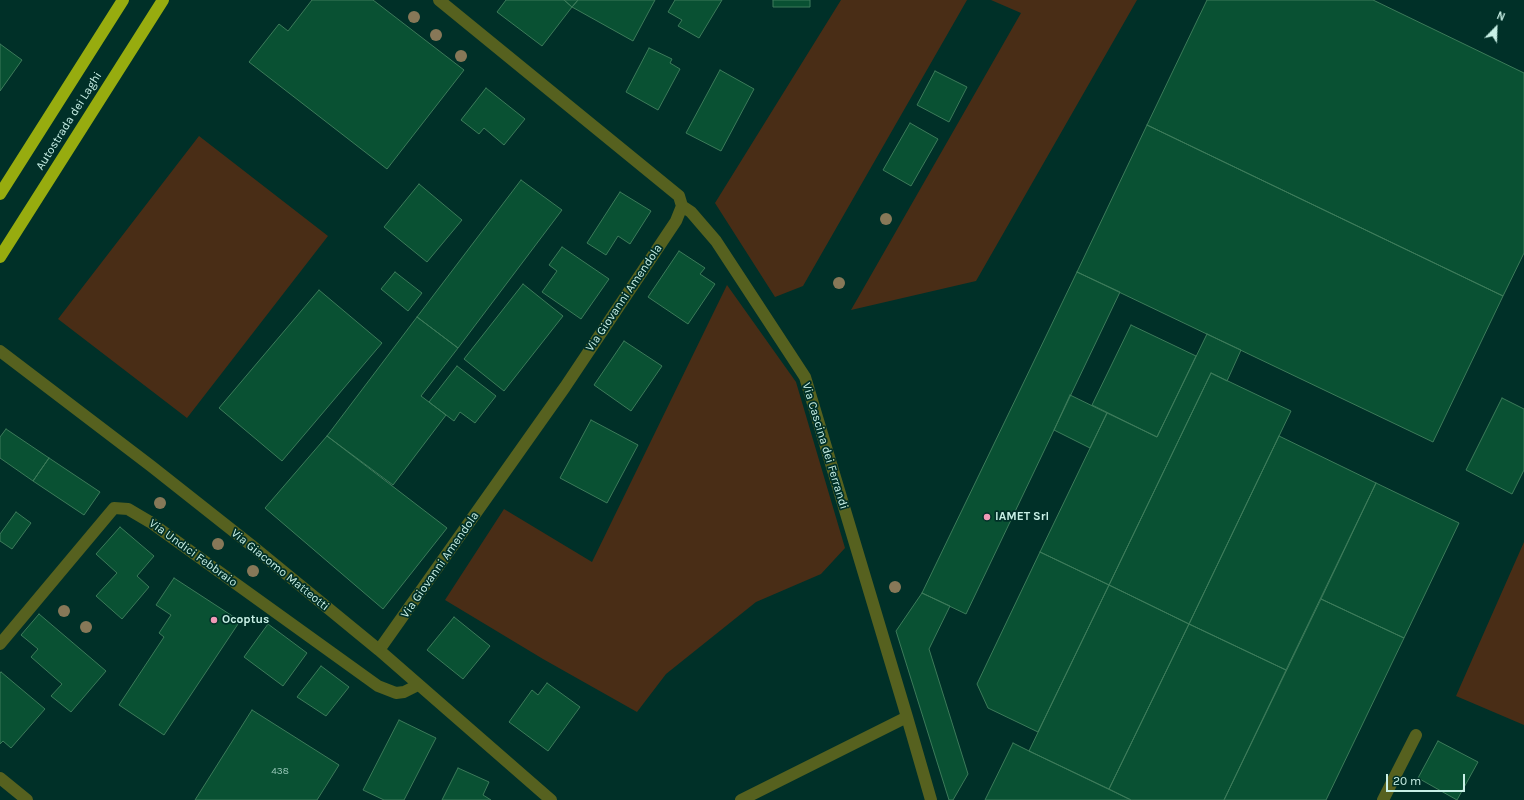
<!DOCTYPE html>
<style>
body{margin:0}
#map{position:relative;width:1524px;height:800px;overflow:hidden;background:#003028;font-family:Karla,sans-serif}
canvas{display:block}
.north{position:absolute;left:1476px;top:8px;width:40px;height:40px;-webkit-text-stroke:3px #003028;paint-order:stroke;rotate:23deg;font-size:11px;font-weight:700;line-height:16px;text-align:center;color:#c8f0e6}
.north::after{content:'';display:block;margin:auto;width:14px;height:18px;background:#c8f0e6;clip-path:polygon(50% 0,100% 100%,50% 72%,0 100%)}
.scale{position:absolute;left:1386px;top:774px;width:79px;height:18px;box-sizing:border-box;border:2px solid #c8f0e6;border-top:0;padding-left:5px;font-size:12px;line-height:14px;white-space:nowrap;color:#c8f0e6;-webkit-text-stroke:3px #003028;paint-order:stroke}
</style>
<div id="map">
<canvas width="1524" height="800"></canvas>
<div class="north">N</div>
<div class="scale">20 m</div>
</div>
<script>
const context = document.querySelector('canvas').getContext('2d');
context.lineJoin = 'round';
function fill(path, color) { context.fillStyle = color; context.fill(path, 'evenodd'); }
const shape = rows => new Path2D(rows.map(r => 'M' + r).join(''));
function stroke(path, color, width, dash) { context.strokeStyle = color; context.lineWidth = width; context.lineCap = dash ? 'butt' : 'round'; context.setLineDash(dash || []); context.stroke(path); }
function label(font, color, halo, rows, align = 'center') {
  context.font = font + ' Karla,sans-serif'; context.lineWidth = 3.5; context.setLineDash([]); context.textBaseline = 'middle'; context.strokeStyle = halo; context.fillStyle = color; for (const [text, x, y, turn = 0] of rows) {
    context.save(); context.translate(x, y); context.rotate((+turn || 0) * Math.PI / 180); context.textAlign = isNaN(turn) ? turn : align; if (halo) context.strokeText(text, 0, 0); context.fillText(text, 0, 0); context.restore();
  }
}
const green = shape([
 [841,0,967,0,803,286,775,297,715,203],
 [991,0,1137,0,976,281,851,310,1021,13],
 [199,136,328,236,187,418,58,319],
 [727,285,796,382,845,548,821,574,756,602,666,674,637,712,543,659,445,600,504,509,592,562],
 [1524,542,1524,725,1456,696]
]);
const building = shape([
 [312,0,373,0,464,70,387,169,249,62,279,24,288,31,312,0],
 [506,0,564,0,572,7,542,46,497,12,506,0],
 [564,0,578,0,572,7,564,0],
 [578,0,655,0,633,41,572,7,578,0],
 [675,0,722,0,699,38,678,26,682,20,668,12,675,0],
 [773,0,810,0,810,7,773,7,773,0],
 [1207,0,1373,0,1524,73,1524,253,1503,296,1147,125,1207,0],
 [0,44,22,60,0,91,0,44],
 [649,48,672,59,670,63,680,69,658,110,626,92,649,48],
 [720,70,754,89,721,151,686,133,720,70],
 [935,71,967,87,949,122,917,105,935,71],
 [486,88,525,119,504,145,484,128,479,134,461,120,486,88],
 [910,123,938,139,911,186,883,170,910,123],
 [1147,125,1503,296,1433,442,1077,272,1147,125],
 [521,180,562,210,458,348,417,317,521,180],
 [419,184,462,220,427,262,384,227,419,184],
 [620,192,651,211,630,244,618,236,606,255,587,243,620,192],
 [562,247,609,279,581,319,542,292,557,271,549,265,562,247],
 [679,251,705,268,700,274,715,284,688,324,648,297,679,251],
 [395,272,422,293,408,311,381,289,395,272],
 [1077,272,1120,292,966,614,922,593,1077,272],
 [523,284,563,316,504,391,464,359,523,284],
 [319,290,382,343,282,461,219,408,319,290],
 [417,317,458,348,421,396,446,415,393,485,327,436,417,317],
 [1131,325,1196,356,1157,437,1092,405,1131,325],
 [1207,334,1241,350,1227,381,1211,373,1109,585,1040,552,1107,413,1157,437,1207,334],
 [624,341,662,366,631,411,594,385,624,341],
 [457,366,496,396,475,423,460,412,454,421,429,402,457,366],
 [1211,373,1291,411,1189,624,1109,585,1211,373],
 [1070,395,1107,413,1090,448,1054,430,1070,395],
 [1502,398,1524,409,1524,470,1512,494,1466,470,1502,398],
 [591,420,638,445,607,503,560,478,591,420],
 [6,429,49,458,33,481,0,458,0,437,6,429],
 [327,436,447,528,383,609,265,508,327,436],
 [1279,436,1376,483,1286,670,1189,624,1279,436],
 [49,458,100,492,84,515,33,481,49,458],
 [1376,483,1459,523,1404,638,1321,599,1376,483],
 [16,512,31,523,12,549,0,541,0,534,16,512],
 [120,527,154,556,137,576,149,587,122,619,96,596,117,573,96,554,120,527],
 [1040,552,1109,585,1038,732,988,708,977,684,1040,552],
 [174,578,240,621,164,735,119,705,164,637,159,633,171,615,156,605,174,578],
 [1109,585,1189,624,1109,789,1029,751,1109,585],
 [922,593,950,606,929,649,968,774,953,800,949,800,896,631,922,593],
 [1321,599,1404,638,1326,800,1224,800,1321,599],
 [39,614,106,671,71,712,51,696,62,684,31,657,38,649,21,635,39,614],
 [454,617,490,646,463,679,427,650,454,617],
 [268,624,307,653,283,686,244,657,268,624],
 [1189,624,1286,670,1224,800,1131,800,1109,789,1189,624],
 [321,666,349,687,326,716,297,697,321,666],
 [1,672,45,709,11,748,3,741,0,744,0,673,1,672],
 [547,683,580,707,548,751,509,722,532,690,538,695,547,683],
 [252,710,339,765,317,800,195,800,252,710],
 [399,720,436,738,404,800,384,800,363,790,399,720],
 [1438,741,1478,762,1457,800,1418,778,1438,741],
 [1013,743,1029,751,1131,800,985,800,1013,743],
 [458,768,489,782,483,795,491,800,442,800,458,768]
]);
const minor = shape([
 [682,206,691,212,716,241,805,377,907,717,931,800],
 [0,351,151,466,251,545,379,650,551,800],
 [0,644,114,508,128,509,150,522,378,686,396,693,404,692,418,685],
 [379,650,565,387,676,221,682,206,679,196,439,0],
 [0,778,27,800],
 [741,800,907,717],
 [1383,800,1416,735]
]);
const highway = shape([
 [0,194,123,0],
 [0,257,163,0]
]);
const trees = [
 [414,17],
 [436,35],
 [461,56],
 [886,219],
 [839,283],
 [160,503],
 [218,544],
 [253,571],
 [895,587],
 [64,611],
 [86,627]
];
const markers = [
 [987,517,4,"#f09ab6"],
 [214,620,4,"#f09ab6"]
];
const numberNames = [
 ["438",280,771]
];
const streetNames = [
 ["Autostrada dei Laghi",69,121,-58],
 ["Via Giovanni Amendola",624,298,-56],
 ["Via Cascina dei Ferrandi",825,446,73],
 ["Via Undici Febbraio",193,553,36],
 ["Via Giovanni Amendola",440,565,-55],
 ["Via Giacomo Matteotti",280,570,39]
];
const poiNames = [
 ["IAMET Srl",995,517],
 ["Ocoptus",222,620]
];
fill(green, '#492d16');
fill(building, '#095133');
stroke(building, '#3c7b5a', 1);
stroke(minor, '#56611f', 12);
stroke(highway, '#97ac0f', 12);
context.fillStyle = '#877858';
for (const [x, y] of trees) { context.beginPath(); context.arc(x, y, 6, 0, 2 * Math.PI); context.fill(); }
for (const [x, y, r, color] of markers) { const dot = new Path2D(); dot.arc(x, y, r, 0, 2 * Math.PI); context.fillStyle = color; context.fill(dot); stroke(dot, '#003028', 1.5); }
label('10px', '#98c8b9', null, numberNames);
label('12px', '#c8f0e6', '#003028', streetNames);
label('bold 12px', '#c8f0e6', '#003028', poiNames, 'left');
</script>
